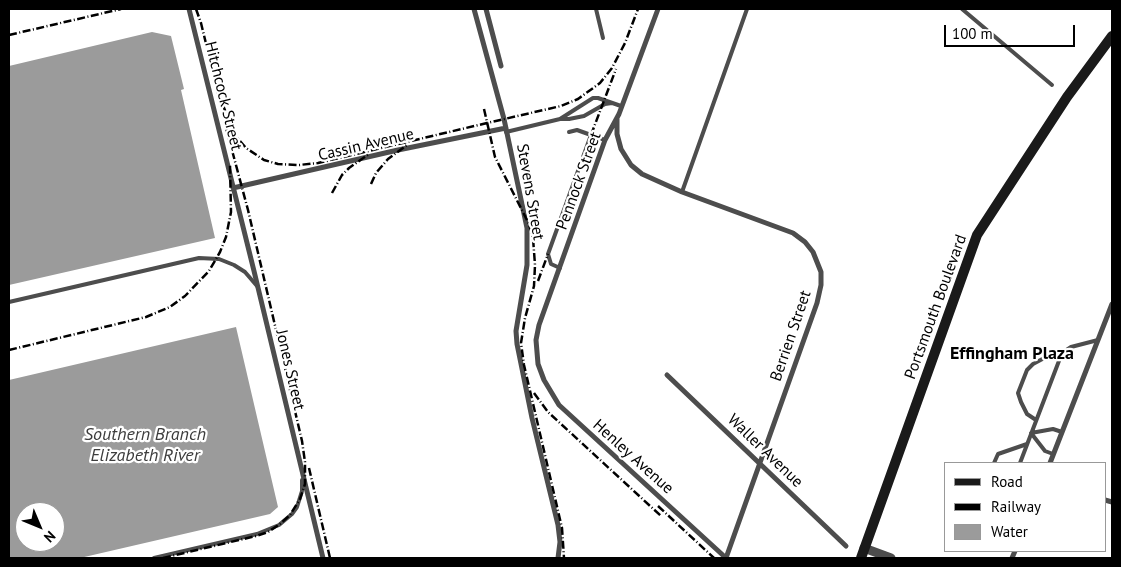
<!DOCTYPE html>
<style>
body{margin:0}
#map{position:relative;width:1121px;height:567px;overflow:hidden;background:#fff;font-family:"PT Sans",sans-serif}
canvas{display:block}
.frame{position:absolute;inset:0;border:10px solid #000;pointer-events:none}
.legend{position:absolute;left:944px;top:462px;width:162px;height:90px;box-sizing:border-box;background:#fff;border:1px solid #999;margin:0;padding:6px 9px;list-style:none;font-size:15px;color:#000}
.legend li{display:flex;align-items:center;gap:10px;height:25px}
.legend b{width:25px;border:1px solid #999}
.north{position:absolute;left:15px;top:502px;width:50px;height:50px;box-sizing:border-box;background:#fff;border:1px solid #999;border-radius:50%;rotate:135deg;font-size:14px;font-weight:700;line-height:20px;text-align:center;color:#000}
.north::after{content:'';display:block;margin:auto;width:18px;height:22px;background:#000;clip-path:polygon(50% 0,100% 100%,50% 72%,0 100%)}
.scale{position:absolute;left:944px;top:25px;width:131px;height:22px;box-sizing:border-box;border:2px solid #000;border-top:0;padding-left:6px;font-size:15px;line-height:18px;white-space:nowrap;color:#000;-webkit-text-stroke:4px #fff;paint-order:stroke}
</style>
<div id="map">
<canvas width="1121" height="567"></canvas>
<div class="frame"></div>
<ul class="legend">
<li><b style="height:6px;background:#1a1a1a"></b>Road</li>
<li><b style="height:6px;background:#000"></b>Railway</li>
<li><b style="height:14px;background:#9b9b9b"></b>Water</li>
</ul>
<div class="north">N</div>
<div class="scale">100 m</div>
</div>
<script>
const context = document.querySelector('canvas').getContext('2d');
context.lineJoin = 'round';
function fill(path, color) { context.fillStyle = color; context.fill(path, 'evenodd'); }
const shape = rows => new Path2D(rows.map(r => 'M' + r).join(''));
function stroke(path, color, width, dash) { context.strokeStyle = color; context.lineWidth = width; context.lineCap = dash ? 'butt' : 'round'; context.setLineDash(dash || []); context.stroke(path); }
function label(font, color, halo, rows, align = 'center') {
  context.font = font + ' "PT Sans",sans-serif'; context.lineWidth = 4.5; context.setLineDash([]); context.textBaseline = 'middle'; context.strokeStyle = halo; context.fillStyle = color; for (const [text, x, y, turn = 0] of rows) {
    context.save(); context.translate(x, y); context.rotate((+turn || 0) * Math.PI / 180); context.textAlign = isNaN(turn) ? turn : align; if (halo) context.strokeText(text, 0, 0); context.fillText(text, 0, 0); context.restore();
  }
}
const water = shape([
 [152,32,171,36,184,89,181,90,215,238,9,285,9,66],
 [236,327,278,507,270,514,80,558,9,558,9,380],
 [25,512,55,512,55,542,25,542]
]);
const service = shape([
 [596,9,603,38],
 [962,9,1052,85],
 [612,103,605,104,584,116,569,119,560,119,593,98,598,98,621,106],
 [506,132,560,119],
 [569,132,577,130,605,140],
 [682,192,747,9],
 [560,268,551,264,548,254,591,135],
 [9,302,199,258,219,259,234,265,245,272,257,286],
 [1036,420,1027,414,1021,402,1018,393,1027,370,1033,364,1048,356,1062,353],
 [1053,454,1045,451,1031,433,1053,429,1062,432],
 [994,463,998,454,1027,444],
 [1020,463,1062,353,1071,347,1098,340],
 [154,558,257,534,279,525,292,514,297,507,302,491,302,480]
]);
const minor = shape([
 [189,9,254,271,323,558],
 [474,9,504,119,527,228,527,265,516,331,517,344,532,418,558,525,560,542,558,558],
 [486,9,501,66],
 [658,9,619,114,605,140,539,325,536,340,538,364,544,380,559,405,726,558],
 [617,119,617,134,621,149,631,165,642,174,682,192,793,233,805,242,813,252,821,272,821,285,817,303,726,558],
 [233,188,398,150,506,128],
 [667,375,846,546],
 [1050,463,1112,304],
 [1105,500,1112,502],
 [1012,558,1015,551]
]);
const tertiary = shape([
 [864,548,891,558]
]);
const secondary = shape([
 [861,558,977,235,1067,97,1112,36]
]);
const rail = shape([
 [196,9,201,23,218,93,235,135,246,148,264,160,278,164,299,165,318,163,487,123,561,106,578,99,600,83,612,68,625,43,638,9],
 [9,35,121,9],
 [484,109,495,157,529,224,533,238,535,265,534,286,525,318,521,343,524,365,562,528,564,558],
 [591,135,616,69],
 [371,184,376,173,388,159,407,145],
 [332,193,342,175,349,168,369,154],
 [538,281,548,254],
 [9,350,146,317,170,307,185,296,209,271,220,252,226,237,231,212,230,165],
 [534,393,548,412,661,516],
 [309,468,330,558],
 [658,506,714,558],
 [163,558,256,536,268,532,280,524,290,515,300,499,305,484,305,462,302,441,248,210,225,124]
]);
const streetNames = [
 ["Hitchcock Street",223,96,76],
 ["Cassin Avenue",366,145,-13],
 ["Pennock Street",579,181,-70],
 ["Stevens Street",530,192,80],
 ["Portsmouth Boulevard",936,307,-70],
 ["Berrien Street",791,336,-71],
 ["Jones Street",290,370,77],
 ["Waller Avenue",765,451,44],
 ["Henley Avenue",633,457,42]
];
const neighbourhoodNames = [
 ["Effingham Plaza",1012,354]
];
const waterNames = [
 ["Southern Branch",145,435],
 ["Elizabeth River",145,456]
];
fill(water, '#9b9b9b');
stroke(service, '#4d4d4d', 4);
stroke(minor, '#4d4d4d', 5);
stroke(tertiary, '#4d4d4d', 9);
stroke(secondary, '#1a1a1a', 10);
stroke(rail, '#000', 2.5, [8, 2.5, 1, 2.5]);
label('16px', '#000', '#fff', streetNames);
label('bold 18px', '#000', '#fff', neighbourhoodNames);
label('italic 18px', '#3c3c3c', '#fff', waterNames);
</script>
